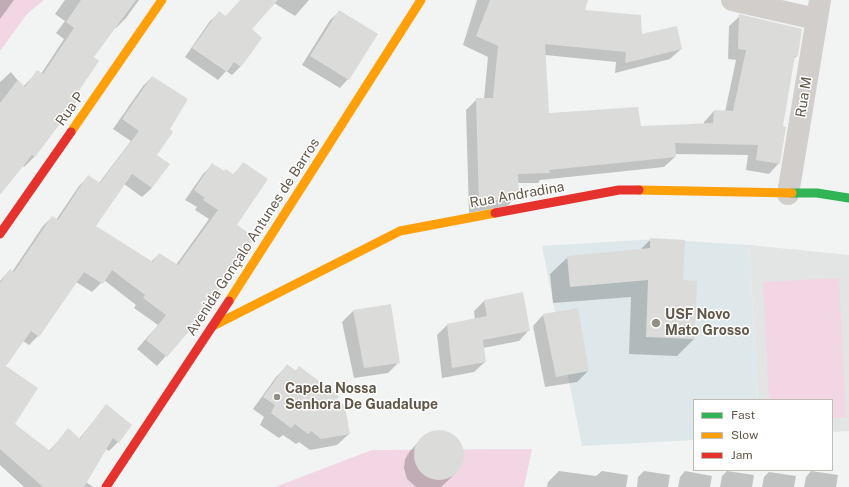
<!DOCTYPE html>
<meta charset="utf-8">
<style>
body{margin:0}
#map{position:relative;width:849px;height:487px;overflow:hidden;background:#f2f3f3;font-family:"Public Sans",sans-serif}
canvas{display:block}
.legend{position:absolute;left:693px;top:399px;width:140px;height:72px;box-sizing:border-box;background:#fff;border:1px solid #bfbcb6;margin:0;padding:5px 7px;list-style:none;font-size:12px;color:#605748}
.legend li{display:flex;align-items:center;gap:8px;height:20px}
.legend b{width:20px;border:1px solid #bfbcb6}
</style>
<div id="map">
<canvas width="849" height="487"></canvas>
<ul class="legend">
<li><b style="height:5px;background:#30b455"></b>Fast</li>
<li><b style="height:5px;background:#ff9f0a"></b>Slow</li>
<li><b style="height:5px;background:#e5322d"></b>Jam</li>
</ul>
</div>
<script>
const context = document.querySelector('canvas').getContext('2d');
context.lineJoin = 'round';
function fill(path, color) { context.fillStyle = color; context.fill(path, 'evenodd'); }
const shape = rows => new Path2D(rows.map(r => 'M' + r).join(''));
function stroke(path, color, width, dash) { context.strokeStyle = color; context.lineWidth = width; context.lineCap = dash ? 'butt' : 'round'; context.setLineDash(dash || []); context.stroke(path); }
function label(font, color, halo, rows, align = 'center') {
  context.font = font + ' "Public Sans",sans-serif'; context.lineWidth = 3; context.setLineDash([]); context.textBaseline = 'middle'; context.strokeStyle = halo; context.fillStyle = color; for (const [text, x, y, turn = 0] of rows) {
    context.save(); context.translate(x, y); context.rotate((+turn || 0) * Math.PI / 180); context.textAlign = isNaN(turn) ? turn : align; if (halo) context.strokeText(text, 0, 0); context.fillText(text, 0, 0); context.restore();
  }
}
const education = shape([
 [749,245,849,255,849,431,832,432,832,400,758,400]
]);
const medical = shape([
 [656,239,749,245,758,400,694,400,694,440,582,446,542,246]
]);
const green = shape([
 [0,0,44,0,27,14,0,51],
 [839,278,846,417,832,418,832,400,769,400,763,282],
 [532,449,524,487,275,487,372,450]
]);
const shadow = shape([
 [0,0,14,0,0,19],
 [65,0,139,0,126,18,116,28,115,27,92,58,72,99,74,104,34,157,24,167,22,165,0,191,0,82,11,72,23,87,38,71,41,74,64,39,56,33,65,21,55,14],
 [241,0,309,0,295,16,274,3,250,29,260,38,240,67,232,75,226,71,218,80,185,57,210,21,219,13,225,17],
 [477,0,587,0,584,11,641,35,681,49,670,59,615,73,616,62,545,55,548,114,640,127,704,125,704,122,714,111,725,112,736,60,728,59,729,26,740,16,797,56,793,59,782,127,779,163,769,174,746,170,748,155,675,154,675,157,664,167,540,180,538,183,517,183,518,196,507,206,469,213,466,110,477,99,484,99,488,57,463,45],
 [339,12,348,79,340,88,302,65,330,20],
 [152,77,169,129,156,156,152,188,142,197,124,184,95,226,151,262,159,254,176,265,209,219,195,210,197,207,185,200,203,174,212,165,224,173,233,175,243,164,235,226,216,293,198,324,189,333,187,332,157,366,137,349,158,325,134,308,136,305,104,280,92,292,76,282,38,336,29,345,23,341,5,366,14,424,49,451,68,430,79,439,106,406,118,442,109,451,106,449,86,482,93,487,24,487,0,465,0,281,10,270,12,272,43,226,52,217,56,220,79,186,88,177,99,183,131,141,113,129,143,86],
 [651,239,682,281,694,339,677,356,629,354,631,297,553,303,550,274,568,257,640,250],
 [484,301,529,330,519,341,483,348,485,362,474,372,442,378,437,335,448,324,475,320,474,311],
 [390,305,399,362,388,373,354,378,342,322,353,311],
 [543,315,588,371,577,382,545,387,533,326],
 [287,366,295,371,299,368,336,400,349,434,337,445,310,450,299,442,296,444,283,435,279,438,260,425,264,417,253,409,276,377],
 [438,432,447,433,455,437,461,445,463,454,462,463,457,472,441,487,416,487,407,479,404,468,405,459,410,451,421,439,429,434],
 [559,471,596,476,602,471,628,475,626,487,547,487,548,482],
 [644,471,670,475,668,487,637,487,638,477],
 [685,471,712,476,710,487,678,487,680,477],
 [727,471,754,475,752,487,720,487,722,476],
 [811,471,838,475,836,487,804,487,806,477],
 [769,472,796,476,794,487,762,487,764,477]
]);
const building = shape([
 [81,0,136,0,94,57,99,61,74,98,77,101,35,157,32,155,0,195,0,103,18,80,25,87,37,70,43,74,74,28,66,22],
 [240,0,278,0,252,29,262,38,241,67,234,62,227,72,192,48,219,11,226,16],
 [490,0,588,0,585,10,641,15,642,34,677,26,682,49,625,63,626,52,545,44,549,113,638,107,641,126,713,123,714,110,733,111,746,50,738,49,739,14,802,29,798,56,795,56,783,126,786,127,780,164,756,160,758,145,675,143,676,157,549,170,550,173,518,174,519,196,479,203,476,98,493,98,498,46,476,36],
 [339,10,378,34,349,80,310,56],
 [152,76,188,99,170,129,173,132,157,155,170,164,152,188,132,174,96,226,153,262,159,253,178,265,218,210,203,200,205,198,194,190,212,163,224,171,226,169,234,175,243,162,268,179,237,225,255,237,217,293,219,294,199,325,196,323,167,357,146,340,166,315,143,298,145,295,112,270,103,284,84,272,39,337,31,331,6,366,38,388,15,424,50,451,68,428,80,439,106,404,132,425,119,443,113,438,84,487,43,487,0,449,0,283,10,269,14,272,52,216,58,220,88,175,100,183,139,131,122,119],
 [650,238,685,240,683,280,697,281,695,339,646,337,648,280,570,287,567,256,650,248],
 [523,292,530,331,483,340,486,362,452,368,447,324,487,316,484,300],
 [391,304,400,363,364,368,353,310],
 [578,308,589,371,556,377,543,314],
 [287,364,296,371,299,366,339,396,337,400,345,406,350,434,321,439,311,431,308,434,295,424,291,428,271,413,275,405,263,397],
 '414 455a25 25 0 1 1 50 0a25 25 0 1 1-50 0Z'
]);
const street = shape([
 [732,0,816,19],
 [788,194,820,0]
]);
const fast = shape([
 [792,193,817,193,849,198]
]);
const slow = shape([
 [71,132,162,0],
 [639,190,792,193],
 [229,301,421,0],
 [213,326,400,231,495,213]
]);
const jam = shape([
 [495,213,619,190,639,190],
 [0,234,71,132],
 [106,487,229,301]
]);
const markers = [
 [656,323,5,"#938e84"],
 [277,397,4,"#938e84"]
];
const streetNames = [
 ["Rua M",804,97,-81],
 ["Rua P",70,109,-55],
 ["Rua Andradina",517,195,-10],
 ["Avenida Gonçalo Antunes de Barros",253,237,-57]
];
const poiNames = [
 ["USF Novo",665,315],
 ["Mato Grosso",665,331],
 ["Capela Nossa",285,389],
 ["Senhora De Guadalupe",285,405]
];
fill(education, '#e3e4e4');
fill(medical, '#dee8ea');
fill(green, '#f2d6e3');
fill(shadow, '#0003');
fill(building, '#dbdbda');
stroke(street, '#d1cecb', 22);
stroke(fast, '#30b455', 9);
stroke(slow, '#ff9f0a', 9);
stroke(jam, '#e5322d', 9);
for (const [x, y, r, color] of markers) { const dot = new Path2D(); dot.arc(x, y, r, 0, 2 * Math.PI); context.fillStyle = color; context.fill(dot); stroke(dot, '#fff', 1.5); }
label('14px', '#605748', '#fff', streetNames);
label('bold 14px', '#605748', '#fff', poiNames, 'left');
</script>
